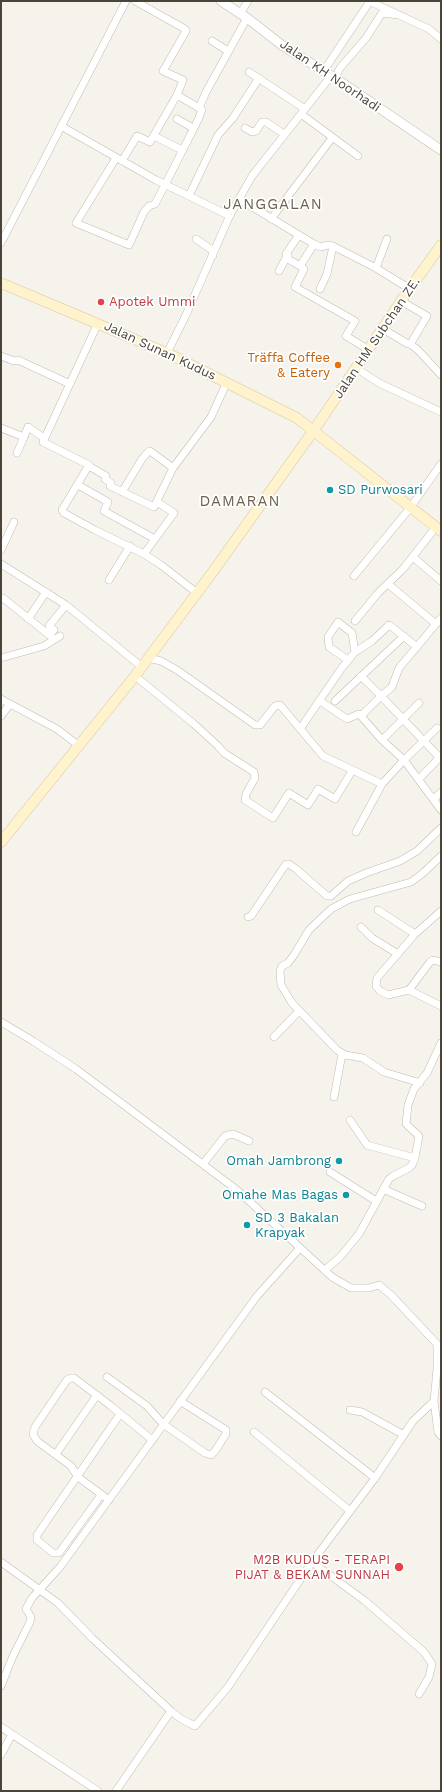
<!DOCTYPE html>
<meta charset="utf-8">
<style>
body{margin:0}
#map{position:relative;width:442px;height:1792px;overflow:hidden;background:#f6f3ec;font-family:"Work Sans",sans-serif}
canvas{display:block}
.frame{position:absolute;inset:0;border:2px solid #4b4439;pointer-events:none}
</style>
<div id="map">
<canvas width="442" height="1792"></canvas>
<div class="frame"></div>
</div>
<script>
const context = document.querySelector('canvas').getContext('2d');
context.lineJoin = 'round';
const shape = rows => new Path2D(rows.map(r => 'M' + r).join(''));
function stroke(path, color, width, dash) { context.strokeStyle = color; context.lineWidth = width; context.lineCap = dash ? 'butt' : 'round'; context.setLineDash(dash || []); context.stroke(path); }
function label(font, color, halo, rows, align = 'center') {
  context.font = font + ' "Work Sans",sans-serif'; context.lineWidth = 3.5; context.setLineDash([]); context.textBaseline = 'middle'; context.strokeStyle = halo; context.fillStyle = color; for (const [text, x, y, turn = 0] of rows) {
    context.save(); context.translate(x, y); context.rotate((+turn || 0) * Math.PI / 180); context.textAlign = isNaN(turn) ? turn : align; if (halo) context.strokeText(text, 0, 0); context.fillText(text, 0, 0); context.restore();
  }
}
const minor = shape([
 [369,1,429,29,441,39],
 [240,14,248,1],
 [212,41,228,51],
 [249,72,305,109],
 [323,72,370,1],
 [335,78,340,68,366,38,382,13,399,15],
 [177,95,199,108],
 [301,114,358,156],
 [177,119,193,128],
 [61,126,156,180,230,216],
 [245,128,252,132,256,131,262,122,266,122,284,134],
 [154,136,182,150],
 [116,158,76,223,129,245,144,212,149,206,155,204,165,185,198,120,202,110,199,108,206,92,247,18],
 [122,161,137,136,150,142,177,95,183,80,163,71,186,31,185,29,135,1],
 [189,196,218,135,233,118,259,78],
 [239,199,314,244,320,247,328,245,333,246,376,268,410,289],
 [271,219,332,138],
 [299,235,286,254,288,256,286,258,300,266],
 [196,239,212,250,213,255],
 [1,243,126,1],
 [314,244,300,266,304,269,295,287,355,321,346,336,369,350],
 [376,268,387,239],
 [279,271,286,258],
 [320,289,327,274,333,246],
 [98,323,43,442,89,465,62,510,64,513,95,530,144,554,161,565,197,593],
 [383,329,408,344,411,343,427,316,401,301],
 [410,344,418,350,441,375],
 [167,353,186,315,230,215,252,176,331,76],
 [1,356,14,361,18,360,70,384],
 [356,368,379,383,441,412],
 [1,428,24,437,28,427,44,438],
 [17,453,24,437],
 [89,466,106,476,105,479,111,483,110,486,154,507,173,468,211,417,227,382],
 [78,485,108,502,104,511,155,539],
 [122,492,142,459,148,452,150,451,173,468],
 [1,550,14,522],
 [144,554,174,513,157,502],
 [413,557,441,581],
 [1,564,66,605,142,667],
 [354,576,410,508,441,464],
 [109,580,130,546],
 [388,584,436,624],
 [3,598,54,639],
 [441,618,399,668,392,687,381,696,441,759],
 [28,619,46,592],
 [355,621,378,593,403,569,436,527],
 [49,635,54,630,49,626,66,605],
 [1,658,44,646,60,636],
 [148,658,161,661,177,670,255,725,260,725,275,706,280,705,323,756,382,784,404,760,437,728],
 [348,660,329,647,328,637,338,622,352,633,355,652],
 [135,676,194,724,218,746,224,753,254,772,255,778,246,794,245,800,273,818,289,793,308,805,318,789,335,799,352,771],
 [361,676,381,696,361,716,382,740,404,760,441,810],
 [1,699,57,729,78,745],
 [320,701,347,719,359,714,361,716],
 [335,701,404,636],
 [1,716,10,704],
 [300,729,341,669,355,652,372,641,387,627,389,625,392,627,417,647],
 [382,740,419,703],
 [419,779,441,756],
 [434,799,441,792],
 [356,832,382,784],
 [378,910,415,934],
 [441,911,415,934,377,978,376,986,380,991,388,995,409,990,430,962,433,960,441,962],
 [248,917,251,916,286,864,289,864,296,869,327,896,331,896,348,881,366,873,400,861,417,851,441,828],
 [361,927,372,938,398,954],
 [409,990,441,1006],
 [1,1022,33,1041,76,1069,237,1190,332,1277,351,1288,369,1288,379,1285,391,1295,437,1344,437,1369,434,1401,438,1432,441,1436],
 [274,1037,299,1011],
 [420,1083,384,1072,363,1058,345,1055,337,1050,292,1003,281,985,280,971,282,966,288,963,294,955,309,930,331,909,350,899,411,882,422,874,441,856],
 [334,1097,342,1054],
 [350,1120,367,1145,415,1158],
 [203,1164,225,1136,233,1134,249,1141],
 [330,1172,376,1201],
 [383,1189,422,1206],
 [325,1270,340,1257,359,1234,389,1179,393,1176,409,1168,412,1165,415,1158,419,1136,406,1124,408,1105,414,1089,427,1073,441,1043],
 [107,1377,147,1406,163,1424],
 [265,1392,375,1478],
 [350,1410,362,1412,404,1435],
 [163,1424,205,1453,211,1455,215,1451,226,1434,226,1430,180,1401],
 [254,1432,350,1511],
 [56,1454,97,1395],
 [101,1495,59,1553,53,1553,37,1540,37,1535,120,1414],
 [109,1500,78,1477,71,1466,37,1441,33,1434,35,1427,58,1393,67,1380,71,1378,74,1378,111,1406,151,1439],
 [1,1562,58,1603,92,1638,171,1711,181,1719,195,1726,228,1687,312,1562,375,1478,413,1421,434,1401],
 [312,1562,365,1601,424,1652,432,1664,429,1677,419,1694],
 [1,1686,13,1656,30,1622,31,1617,26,1609,32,1598,60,1567,257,1296,300,1248],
 [1,1727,98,1791],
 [1,1755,12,1734],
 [116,1791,171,1711]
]);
const tertiary = shape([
 [221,1,247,18,283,46,338,80,441,150]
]);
const secondary = shape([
 [1,283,167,353,297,418,441,531],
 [1,842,135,676,212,573,314,430,401,301,441,245]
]);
const markers = [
 [101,302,4,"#e0444e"],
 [338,365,4,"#e8710a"],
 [330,490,4,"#0f9aa8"],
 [339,1161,4,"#0f9aa8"],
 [346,1195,4,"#0f9aa8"],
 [247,1225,4,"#0f9aa8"],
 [399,1567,5,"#e0444e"]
];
const streetNames = [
 ["Jalan KH Noorhadi",330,76,34],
 ["Jalan HM Subchan ZE.",377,338,-56],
 ["Jalan Sunan Kudus",160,351,25]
];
const healthNames = [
 ["Apotek Ummi",109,302],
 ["M2B KUDUS - TERAPI",390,1560,"right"],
 ["PIJAT & BEKAM SUNNAH",390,1575,"right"]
];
const foodNames = [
 ["Träffa Coffee",330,358],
 ["& Eatery",330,373]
];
const cultureNames = [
 ["SD Purwosari",338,490],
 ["Omah Jambrong",331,1161,"right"],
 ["Omahe Mas Bagas",338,1195,"right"],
 ["SD 3 Bakalan",255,1218],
 ["Krapyak",255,1233]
];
const quarterNames = [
 ["JANGGALAN",273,205],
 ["DAMARAN",240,502]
];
stroke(minor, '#c2bbae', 8);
stroke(tertiary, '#c2bbae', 10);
stroke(secondary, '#d6c79b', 11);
stroke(minor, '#fff', 7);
stroke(tertiary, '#fff', 9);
stroke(secondary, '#fff3cd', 10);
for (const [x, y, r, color] of markers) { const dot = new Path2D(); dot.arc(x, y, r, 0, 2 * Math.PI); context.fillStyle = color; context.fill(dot); stroke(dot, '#fff', 1.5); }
label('13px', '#4b4439', '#fff', streetNames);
label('13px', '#be3a42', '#fff', healthNames, 'left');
label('13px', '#c56008', '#fff', foodNames, 'right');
label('13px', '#0d838f', '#fff', cultureNames, 'left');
context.letterSpacing = '1px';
label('15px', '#6e6250', '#fff', quarterNames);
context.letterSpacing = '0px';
</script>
